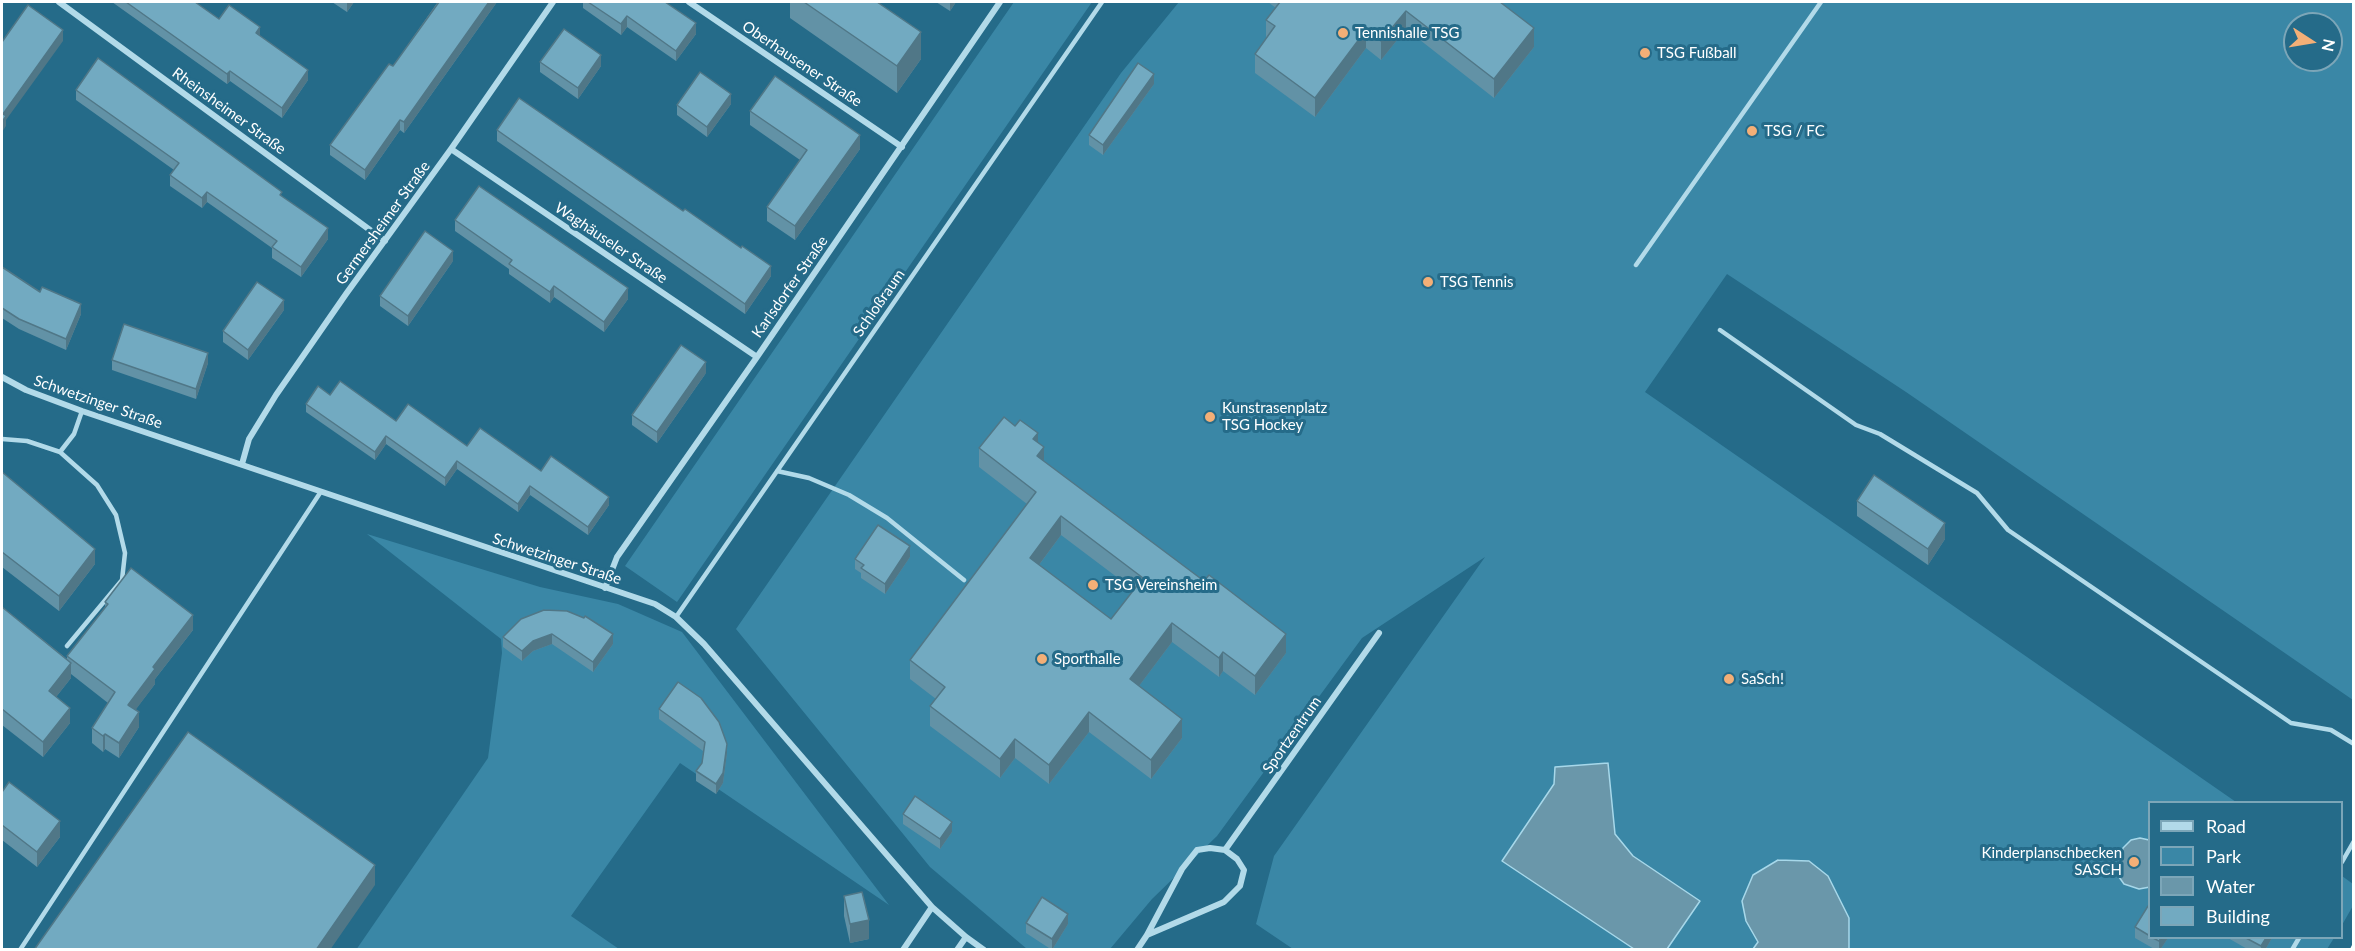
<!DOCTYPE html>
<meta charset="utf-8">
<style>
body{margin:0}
#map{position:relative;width:2355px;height:951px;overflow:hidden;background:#256b89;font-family:Lato,sans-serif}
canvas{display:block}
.frame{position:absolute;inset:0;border:3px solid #fff;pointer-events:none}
.legend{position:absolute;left:2148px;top:801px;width:195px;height:138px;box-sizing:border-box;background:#256b89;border:2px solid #7ca6b8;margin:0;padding:8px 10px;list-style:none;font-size:18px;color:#fff}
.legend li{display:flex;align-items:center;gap:12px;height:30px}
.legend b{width:30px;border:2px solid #7ca6b8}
.north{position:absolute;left:2283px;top:12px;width:60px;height:60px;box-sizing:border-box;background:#256b89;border:2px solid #7ca6b8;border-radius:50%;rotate:102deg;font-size:16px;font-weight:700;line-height:24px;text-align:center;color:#fff}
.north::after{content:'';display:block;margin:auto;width:21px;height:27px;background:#f3af77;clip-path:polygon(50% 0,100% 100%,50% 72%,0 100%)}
</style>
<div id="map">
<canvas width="2355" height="951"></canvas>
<div class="frame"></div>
<ul class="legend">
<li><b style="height:8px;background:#b2dae9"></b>Road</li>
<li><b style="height:16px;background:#3a87a6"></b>Park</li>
<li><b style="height:16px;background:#6a97aa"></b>Water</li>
<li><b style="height:16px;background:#72aac1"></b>Building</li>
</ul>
<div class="north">N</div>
</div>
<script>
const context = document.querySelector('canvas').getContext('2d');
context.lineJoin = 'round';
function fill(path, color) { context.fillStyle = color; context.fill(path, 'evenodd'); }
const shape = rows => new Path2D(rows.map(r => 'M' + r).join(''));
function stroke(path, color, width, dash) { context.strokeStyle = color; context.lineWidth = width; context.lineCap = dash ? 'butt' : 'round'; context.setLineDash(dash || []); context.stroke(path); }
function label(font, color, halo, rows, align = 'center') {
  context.font = font + ' Lato,sans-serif'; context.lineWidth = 6; context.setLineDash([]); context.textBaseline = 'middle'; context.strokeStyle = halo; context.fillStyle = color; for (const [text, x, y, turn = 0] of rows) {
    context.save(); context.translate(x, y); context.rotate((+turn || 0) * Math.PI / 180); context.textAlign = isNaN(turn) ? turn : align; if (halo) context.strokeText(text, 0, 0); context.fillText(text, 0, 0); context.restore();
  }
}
const green = shape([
 [1014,2,1092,2,677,602,625,566],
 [1179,2,2353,2,2353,700,1906,392,1727,274,1645,392,2236,802,2150,802,2150,938,2334,938,2327,949,1293,949,1256,924,1274,856,1485,557,1362,638,1217,836,1152,899,1110,949,1027,949,930,867,736,629,1121,73],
 [2295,24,2331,24,2331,60,2295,60],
 [367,534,540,587,618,604,682,632,889,905,680,763,571,916,619,949,356,950,488,758,502,653,501,639],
 [2342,876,2353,884,2354,904,2342,925]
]);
const water = shape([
 [1608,763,1615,834,1633,856,1700,901,1667,949,1634,949,1502,861,1554,784,1555,767,1608,763],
 [2140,838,2149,840,2150,887,2139,889,2124,884,2119,877,2117,868,2123,848,2131,840,2140,838],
 [1778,860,1809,861,1828,876,1849,918,1849,949,1753,949,1758,942,1746,921,1742,901,1753,875,1778,860]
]);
const lane = shape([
 [1636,265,1821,2],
 [1720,330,1856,425,1880,434,1977,493,2008,530,2291,723,2331,730,2354,744],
 [2,439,27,441,60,452,97,485,116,515,125,553,122,580,67,646],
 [60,452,74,434,82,411],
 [777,471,809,478,849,495,887,518,964,580],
 [676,617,1102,2],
 [2342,862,2354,841],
 [20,950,320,493],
 [2292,950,2299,938]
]);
const street = shape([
 [59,2,385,241],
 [689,2,902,147],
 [451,149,757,357],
 [2,377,26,390,82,411,655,604,676,617,704,644,932,907,966,937,984,950],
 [242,464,249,439,276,395,346,294,451,149,553,2],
 [605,588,617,557,757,357,1000,2],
 [1225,850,1379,633],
 [903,950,932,907],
 [957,950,966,937],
 [1137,950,1147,935,1182,869,1197,850,1210,848,1225,850,1237,859,1244,870,1240,886,1224,902,1147,935]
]);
const rail = shape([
 [2352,950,2354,946]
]);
const wall = shape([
 [112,2,195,2,219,19,260,36,308,80,282,118,230,81,227,84],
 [332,2,354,2,347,12],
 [437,2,497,2,404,133,400,130,365,180,330,155,330,145,393,66,437,3],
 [583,2,665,2,696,34,676,61,627,27,621,35,583,8],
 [790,2,877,2,921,59,897,93,790,18],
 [936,2,956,2,950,11],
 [1268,2,1500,2,1534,47,1494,98,1406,29,1381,60,1366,48,1315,117,1255,73,1255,54,1266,38,1266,20,1276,8],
 [540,62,601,66,578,99,540,72],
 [1154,84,1103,155,1089,145,1089,135],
 [76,90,282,196,328,239,301,277,272,258,272,248,207,202,202,208,170,186,170,175,174,170,76,100],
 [731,104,707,137,677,115,677,105],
 [750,111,860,149,795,240,767,221,767,207,800,160,750,125],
 [497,130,771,276,745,314,497,141],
 [455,220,628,299,604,332,554,297,550,303,509,274,509,269,455,231],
 [453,261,408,326,380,306,380,296],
 [2,267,40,292,81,314,66,350,19,329,2,318],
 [284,310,248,360,223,342,223,331],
 [112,360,208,363,196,399,112,370],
 [706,373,657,443,632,425,632,415],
 [330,395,396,421,541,471,609,505,588,535,530,495,518,512,457,469,445,486,386,444,375,460,306,412,306,404],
 [1015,426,1038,443,1044,461,1286,653,1255,695,1223,671,1219,677,1172,642,1139,686,1182,738,1151,779,1089,732,1049,784,1015,758,1000,778,930,726,930,706,936,699,910,679,910,660,1027,504,979,467,979,448],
 [1061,535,1134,590,1111,619,1039,565],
 [2,472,95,564,59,611,2,567],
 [1857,501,1945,539,1928,565,1857,516],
 [910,557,885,594,861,578,861,573,855,569,855,559],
 [105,602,193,630,155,679,155,684,135,710,139,727,119,758,105,749,103,752,92,743,92,728,108,703,71,674,71,678,56,697,70,723,43,757,2,725,2,607,67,659,67,656,105,607],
 [521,619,613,644,593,672,552,644,533,651,522,661,503,647,503,637],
 [659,709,727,753,723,783,716,794,696,781,696,771,702,763,703,751,659,719],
 [2,792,60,837,37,867,2,840],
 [903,814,952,832,940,849,903,824],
 [844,896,869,939,850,943,844,916],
 [2150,907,2150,938,2168,938,2160,950,2156,950,2135,938,2135,927],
 [1026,923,1068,924,1052,950,1026,933],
 [2228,938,2272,938,2265,950,2249,950]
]);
const shadedWall = shape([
 [347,2,354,2,347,12],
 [489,2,497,2,404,133,404,122],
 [950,2,956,2,950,11],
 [1406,11,1406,29,1381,60,1381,41],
 [627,16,627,27,621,35,621,24],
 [696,23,696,34,676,61,676,51],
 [260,27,260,37,256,33],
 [1534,28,1534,47,1494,98,1494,79],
 [63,30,63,41,6,120,6,126,2,132,3,114],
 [1366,30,1366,48,1315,117,1315,98],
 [921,32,921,59,897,93,897,66],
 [601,55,601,66,578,99,578,88],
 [308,70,308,80,282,118,282,108],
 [230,71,230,81,227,84,227,74],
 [1154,74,1154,84,1103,155,1103,145],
 [731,94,731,104,707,137,707,127],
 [400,120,400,130,365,180,365,170],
 [860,135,860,149,795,240,795,226],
 [207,192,207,202,202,208,202,198],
 [328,228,328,239,301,277,301,267],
 [453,251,453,261,408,326,408,316],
 [771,266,771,276,745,314,745,304],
 [554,286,554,297,550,303,550,292],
 [628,288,628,299,604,332,604,322],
 [284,300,284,310,248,360,248,350],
 [81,304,81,314,66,350,66,339],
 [208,353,208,363,196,399,196,389],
 [706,362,706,373,657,443,657,432],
 [1038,433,1038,453,1033,439],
 [386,436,386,444,375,460,375,452],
 [1044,447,1044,467,1037,456],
 [457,461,457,469,445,486,445,478],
 [530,486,530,495,518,512,518,504],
 [609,497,609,505,588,535,588,527],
 [1061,516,1061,535,1030,577,1030,558],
 [1945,523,1945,539,1928,565,1928,549],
 [910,546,910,557,885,594,885,584],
 [95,549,95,564,59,611,59,596],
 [193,615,193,630,155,679,155,684,128,720,128,705,153,667],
 [1172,623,1172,642,1130,698,1130,679],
 [552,634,552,644,533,651,522,661,522,651,533,641],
 [613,634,613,644,593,672,593,662],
 [1286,634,1286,653,1255,695,1255,676],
 [1223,652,1223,671,1219,677,1219,658],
 [71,663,71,678,49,706,49,691],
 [70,708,70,723,43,757,43,742],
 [139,712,139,727,119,758,119,743],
 [1089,712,1089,732,1049,784,1049,765],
 [1182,719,1182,738,1151,779,1151,760],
 [105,734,105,749,103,752,103,736],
 [1015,739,1015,758,1000,778,1000,759],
 [727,744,727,753,723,783,716,794,716,784],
 [60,821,60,837,37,867,37,852],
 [952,822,952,832,940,849,940,839],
 [375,865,375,885,330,950,316,950],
 [1068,914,1068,924,1052,950,1052,939],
 [869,920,869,939,850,943,850,924],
 [2161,938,2168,938,2160,950,2159,950,2159,941],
 [2266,938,2272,938,2265,950,2261,950,2261,946]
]);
const building = shape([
 [126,2,195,2,219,19,229,5,260,27,256,33,308,70,282,108,230,71,227,74,126,2],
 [439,2,489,2,404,122,400,120,365,170,330,145,389,64,393,66,439,2],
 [588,2,665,2,696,23,676,51,627,16,621,24,588,2],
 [804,2,877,2,921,32,897,66,804,2],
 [1280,2,1500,2,1534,28,1494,79,1406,11,1381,41,1366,30,1315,98,1255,54,1275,26,1266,20,1280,2],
 [28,5,63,30,3,114,6,116,2,122,2,42,28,5],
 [564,29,601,55,578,88,540,62,564,29],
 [98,58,282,192,280,195,328,228,301,267,272,247,277,241,207,192,202,198,170,175,179,163,76,90,98,58],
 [1138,63,1154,74,1103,145,1089,135,1138,63],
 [700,72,731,94,707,127,677,105,700,72],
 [775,76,860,135,795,226,767,207,807,150,750,111,775,76],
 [519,98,683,211,685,209,741,248,742,246,771,266,745,304,497,130,519,98],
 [479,186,628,288,604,322,554,286,550,292,509,264,512,260,455,220,479,186],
 [425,231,453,251,408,316,380,296,425,231],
 [2,267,40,292,42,287,81,304,66,339,19,319,2,308,2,267],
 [257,282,284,300,248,350,223,331,257,282],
 [124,324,208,353,196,389,112,360,124,324],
 [681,345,706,362,657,432,632,415,681,345],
 [340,381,396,421,408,404,467,446,480,428,541,471,551,456,609,497,588,527,530,486,518,504,457,461,445,478,386,436,375,452,306,404,318,386,330,395,340,381],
 [1004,417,1015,426,1020,420,1038,433,1033,439,1044,447,1037,456,1204,581,1209,575,1286,634,1255,676,1223,652,1219,658,1172,623,1130,679,1182,719,1151,760,1089,712,1049,765,1015,739,1000,759,930,706,945,687,910,660,1036,492,979,448,1004,417],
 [1061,516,1143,578,1111,619,1030,558,1061,516],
 [2,472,95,549,59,596,2,552,2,472],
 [1874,475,1945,523,1928,549,1857,501,1874,475],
 [878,525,910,546,885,584,861,568,864,565,855,559,878,525],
 [131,568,193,615,153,667,155,669,128,705,139,712,119,743,105,734,103,736,92,728,115,692,67,656,108,604,105,602,131,568],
 [2,607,71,663,49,691,70,708,43,742,2,709,2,607],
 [544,610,567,611,584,618,585,616,613,634,593,662,552,634,533,641,522,651,503,637,521,619,544,610],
 [678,682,701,698,719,722,727,744,723,773,716,784,696,771,702,763,705,742,659,709,678,682],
 [188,732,375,865,316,950,34,950,188,732],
 [9,782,60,821,37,852,2,825,2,792,9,782],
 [915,796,952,822,940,839,903,814,915,796],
 [862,892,869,920,850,924,844,896,862,892],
 [1042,897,1068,914,1052,939,1026,923,1042,897],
 [2148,906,2150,907,2150,936,2135,927,2148,906],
 [2153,938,2161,938,2159,941,2153,938],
 [2246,938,2266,938,2261,946,2246,938]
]);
const markers = [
 [1343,33,6,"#f3af77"],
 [1645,53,6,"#f3af77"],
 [1752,131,6,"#f3af77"],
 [1428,282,6,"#f3af77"],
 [1210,417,6,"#f3af77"],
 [1093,585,6,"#f3af77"],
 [1042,659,6,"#f3af77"],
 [1729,679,6,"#f3af77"],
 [2134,862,6,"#f3af77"]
];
const poiNames = [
 ["Tennishalle TSG",1355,33],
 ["TSG Fußball",1657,53],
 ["TSG / FC",1764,131],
 ["TSG Tennis",1440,282],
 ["Kunstrasenplatz",1222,408],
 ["TSG Hockey",1222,425],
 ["TSG Vereinsheim",1105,585],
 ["Sporthalle",1054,659],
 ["SaSch!",1741,679],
 ["Kinderplanschbecken",2122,853,"right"],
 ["SASCH",2122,870,"right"]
];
const streetNames = [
 ["Oberhausener Straße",802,64,34],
 ["Rheinsheimer Straße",229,111,36],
 ["Germersheimer Straße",383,223,-54],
 ["Waghäuseler Straße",611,243,34],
 ["Karlsdorfer Straße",790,287,-55],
 ["Schloßraum",879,303,-55],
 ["Schwetzinger Straße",98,402,19],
 ["Schwetzinger Straße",557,559,18],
 ["Sportzentrum",1292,735,-55]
];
fill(green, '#3a87a6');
fill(water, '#6a97aa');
stroke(water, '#a7d8ea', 1.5);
stroke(lane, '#b2dae9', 4.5);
stroke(street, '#b2dae9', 6);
stroke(rail, '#fff', 4.5, [10, 4.5]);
fill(wall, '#6292a6');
fill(shadedWall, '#507787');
fill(building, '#72aac1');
stroke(building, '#507787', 1.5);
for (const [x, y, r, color] of markers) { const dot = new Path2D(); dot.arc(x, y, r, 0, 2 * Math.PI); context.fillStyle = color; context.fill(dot); stroke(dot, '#256b89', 2); }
label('15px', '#fff', '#256b89', poiNames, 'left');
label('15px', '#fff', '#256b89', streetNames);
</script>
